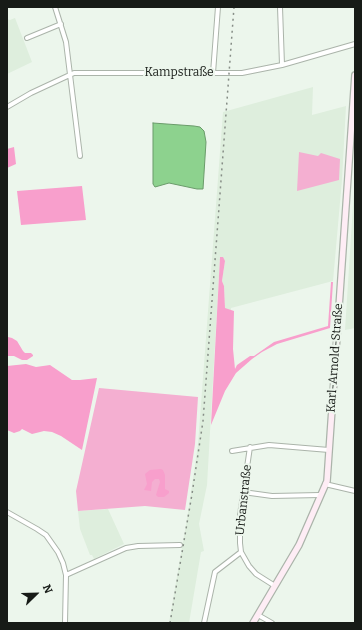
<!DOCTYPE html>
<meta charset="utf-8">
<style>
body{margin:0}
#map{position:relative;width:362px;height:630px;overflow:hidden;background:#ecf6ec;font-family:Bitter,serif}
canvas{display:block}
.frame{position:absolute;inset:0;border:8px solid #171b17;pointer-events:none}
.north{position:absolute;left:16px;top:574px;width:40px;height:40px;-webkit-text-stroke:3px #ecf6ec;paint-order:stroke;rotate:67deg;font-size:11px;font-weight:700;line-height:16px;text-align:center;color:#171b17}
.north::after{content:'';display:block;margin:auto;width:14px;height:18px;background:#171b17;clip-path:polygon(50% 0,100% 100%,50% 72%,0 100%)}
</style>
<div id="map">
<canvas width="362" height="630"></canvas>
<div class="frame"></div>
<div class="north">N</div>
</div>
<script>
const context = document.querySelector('canvas').getContext('2d');
context.lineJoin = 'round';
function fill(path, color) { context.fillStyle = color; context.fill(path, 'evenodd'); }
const shape = rows => new Path2D(rows.map(r => 'M' + r).join(''));
function stroke(path, color, width, dash) { context.strokeStyle = color; context.lineWidth = width; context.lineCap = dash ? 'butt' : 'round'; context.setLineDash(dash || []); context.stroke(path); }
function label(font, color, halo, rows, align = 'center') {
  context.font = font + ' Bitter,serif'; context.lineWidth = 4; context.setLineDash([]); context.textBaseline = 'middle'; context.strokeStyle = halo; context.fillStyle = color; for (const [text, x, y, turn = 0] of rows) {
    context.save(); context.translate(x, y); context.rotate((+turn || 0) * Math.PI / 180); context.textAlign = isNaN(turn) ? turn : align; if (halo) context.strokeText(text, 0, 0); context.fillText(text, 0, 0); context.restore();
  }
}
const built = shape([
 [15,18,32,62,7,74,7,19,10,20],
 [313,87,312,115,346,106,342,180,333,281,231,308,231,310,225,309,224,286,222,281,225,261,220,257,207,485,199,524,204,551,201,552,189,623,169,623,188,513,198,444,223,112],
 [355,174,355,328,345,330],
 [108,509,124,544,94,559,92,555,90,555,80,529,78,511]
]);
const green = shape([
 [299,152,318,156,321,153,340,159,339,180,297,191],
 [99,388,198,397,195,444,185,510,145,506,78,511,76,491]
]);
const forest = shape([
 [14,147,16,164,7,168,7,149],
 [82,186,86,220,21,225,17,191],
 [220,257,223,257,225,261,222,281,224,286,225,308,234,311,233,349,235,369,237,365,250,356,254,356,274,342,328,326,331,282,333,282,330,328,277,344,262,352,252,359,236,373,225,391,211,425],
 [8,337,12,338,17,341,23,351,25,353,31,353,33,355,33,356,27,360,22,360,14,356,7,356],
 [26,364,36,367,50,365,72,380,80,380,97,378,82,450,61,436,52,432,44,431,32,434,22,429,20,431,14,433,7,430,7,366],
 [161,469,163,470,165,475,165,489,169,491,169,493,164,497,158,497,156,495,160,482,159,479,155,479,152,482,151,491,144,490,147,484,145,474,150,470]
]);
const water = shape([
 [153,123,194,126,200,127,204,131,206,142,203,189,197,189,169,183,155,187,153,184,153,123]
]);
const street = shape([
 [55,7,66,42,80,156],
 [280,7,282,65],
 [27,38,61,24],
 [213,73,218,7],
 [7,107,31,93,74,73,242,73,282,65,355,44],
 [250,447,240,515,240,543,241,552,249,566,256,574,275,586],
 [232,451,269,445,329,450],
 [325,484,355,491],
 [243,492,272,496,320,495],
 [7,512,37,529,46,535,58,552,63,563,66,575,65,623],
 [66,575,126,548,138,546,180,545],
 [258,615,272,623],
 [204,623,215,572,241,552]
]);
const secondary = shape([
 [253,623,299,545,327,481,355,75]
]);
const rail = shape([
 [170,623,192,494,203,421,234,7]
]);
const streetNames = [
 ["Kampstraße",179,73],
 ["Karl-Arnold-Straße",335,358,-86],
 ["Urbanstraße",244,500,-84]
];
fill(built, '#deeedd');
fill(green, '#f4afd1');
fill(forest, '#f89fcc');
fill(water, '#8dd28e');
stroke(water, '#6a9b6a', 1);
stroke(street, '#abb4aa', 6);
stroke(secondary, '#abb4aa', 8);
stroke(street, '#fff', 4);
stroke(secondary, '#feedf5', 5.5);
stroke(rail, '#868d86', 1.5, [2, 4]);
label('12px', '#171b17', '#ecf6ec', streetNames);
</script>
